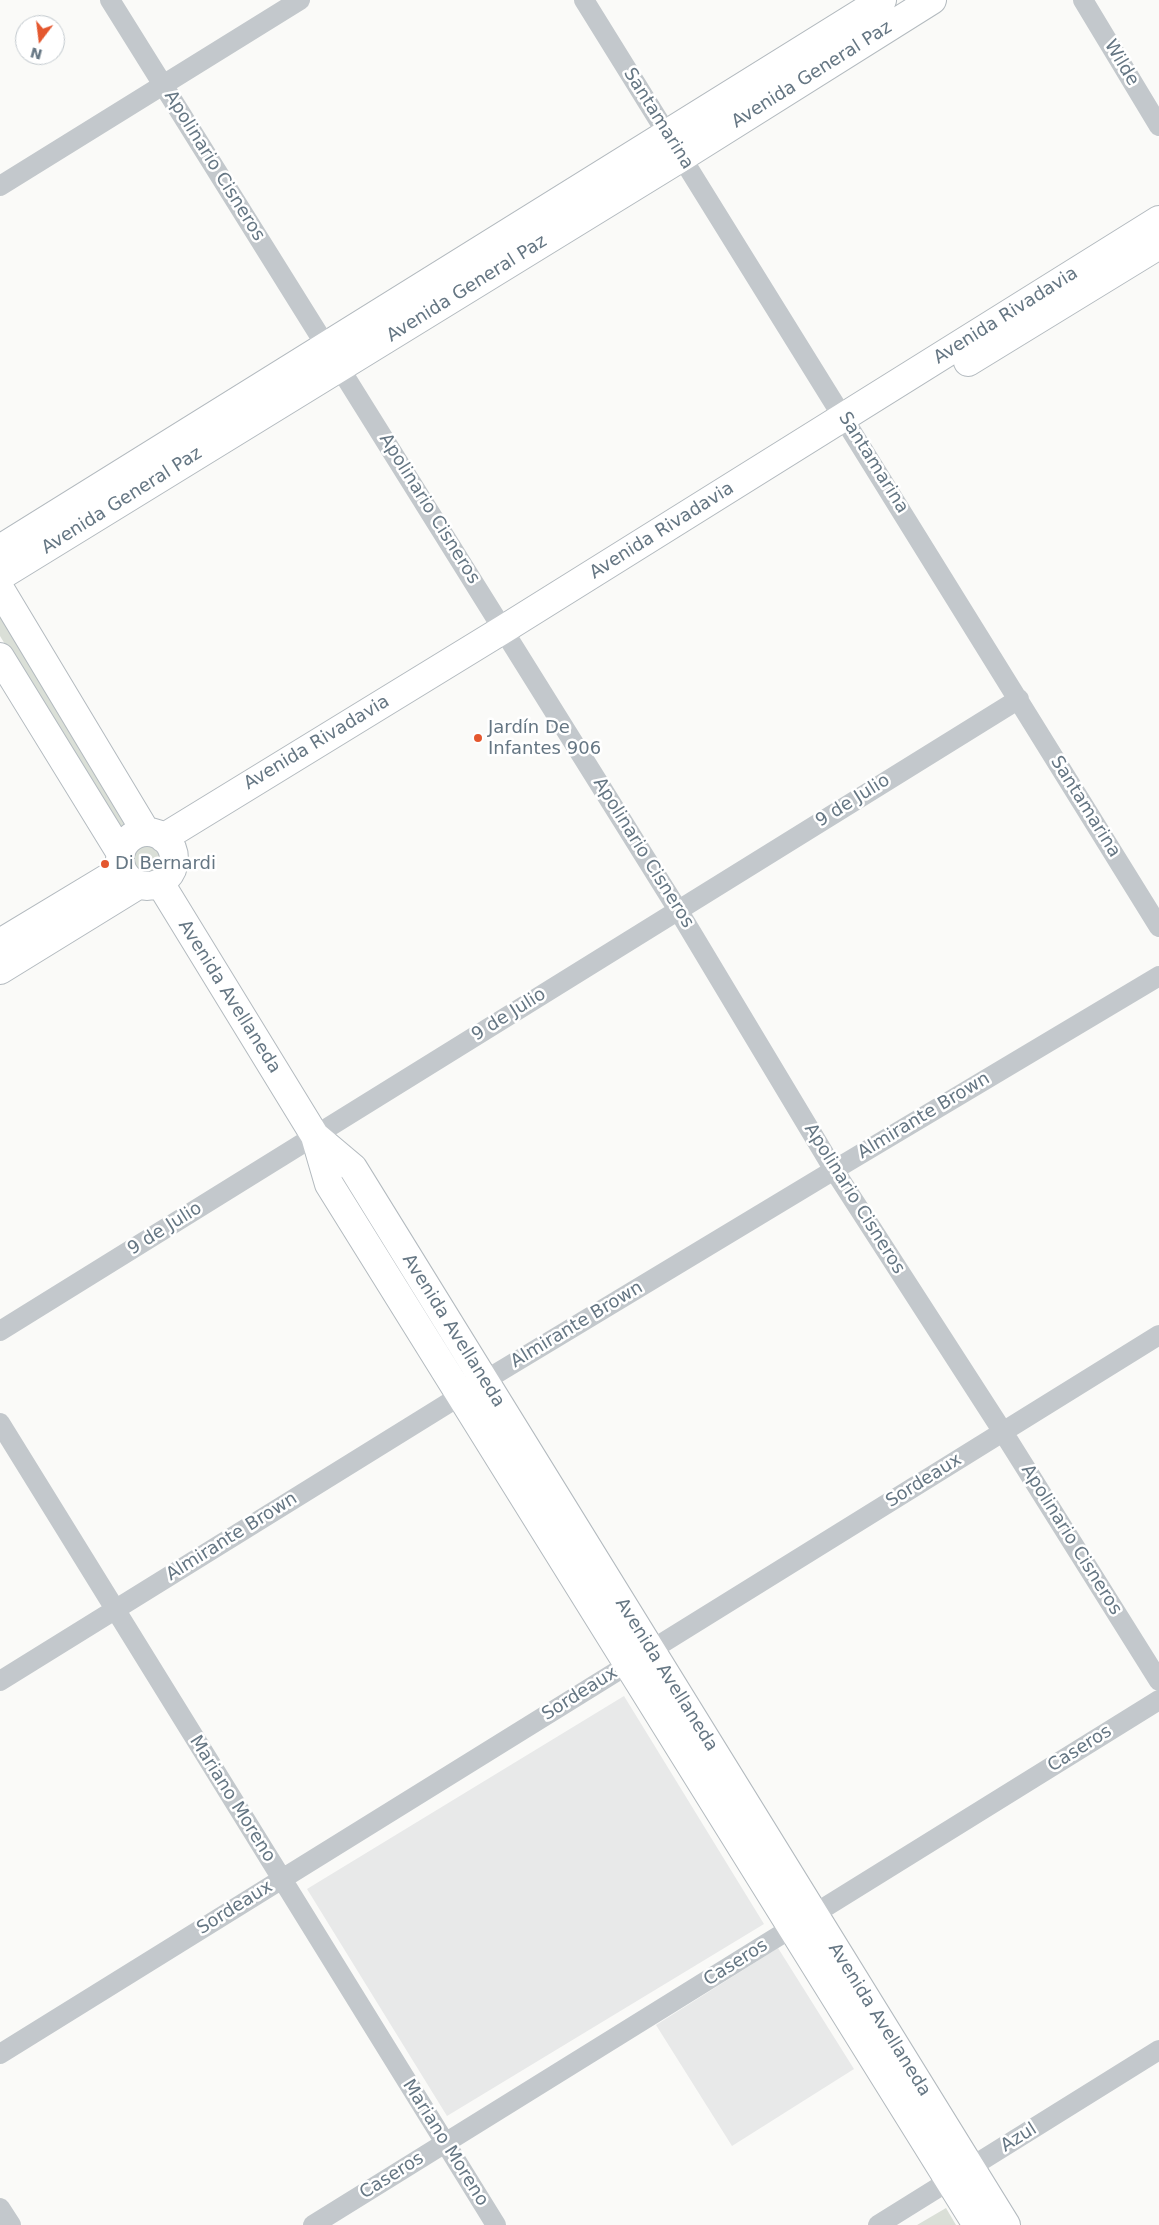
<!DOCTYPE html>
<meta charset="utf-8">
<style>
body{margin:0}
#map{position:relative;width:1159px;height:2225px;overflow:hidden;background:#fafaf8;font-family:"DejaVu Sans",sans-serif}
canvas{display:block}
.north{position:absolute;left:15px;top:15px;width:50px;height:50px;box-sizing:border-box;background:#fff;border:1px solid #c1c8cd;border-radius:50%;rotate:195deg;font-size:14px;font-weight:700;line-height:20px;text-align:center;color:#657683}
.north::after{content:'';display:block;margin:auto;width:18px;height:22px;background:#e4572e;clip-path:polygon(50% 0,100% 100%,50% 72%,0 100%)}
</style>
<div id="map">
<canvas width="1159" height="2225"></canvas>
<div class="north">N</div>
</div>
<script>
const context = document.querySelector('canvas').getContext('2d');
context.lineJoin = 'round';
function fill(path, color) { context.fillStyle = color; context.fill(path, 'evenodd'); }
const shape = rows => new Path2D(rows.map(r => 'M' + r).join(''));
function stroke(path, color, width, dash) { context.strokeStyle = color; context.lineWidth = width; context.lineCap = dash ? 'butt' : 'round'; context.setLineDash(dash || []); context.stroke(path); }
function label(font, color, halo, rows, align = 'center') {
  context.font = font + ' "DejaVu Sans",sans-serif'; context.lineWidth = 5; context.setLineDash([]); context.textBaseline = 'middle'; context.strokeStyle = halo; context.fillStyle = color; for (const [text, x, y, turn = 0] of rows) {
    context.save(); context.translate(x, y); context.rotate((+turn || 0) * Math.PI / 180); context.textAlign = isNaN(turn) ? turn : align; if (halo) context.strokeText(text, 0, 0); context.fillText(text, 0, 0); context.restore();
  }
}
const built = shape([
 [624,1696,764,1924,447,2116,307,1889],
 [778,1948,854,2069,732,2146,656,2025]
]);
const green = shape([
 [0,616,129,825,119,831,0,636],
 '131 859a15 15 0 1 1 30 0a15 15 0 1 1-30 0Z',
 [946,2208,956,2225,917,2225]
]);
const street = shape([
 [110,0,678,910,834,1170,1003,1432,1159,1681],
 [584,0,1159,927],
 [1083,0,1159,126],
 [0,186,300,0],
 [0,1331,1019,699],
 [0,1423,496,2225],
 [0,1681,484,1381,834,1170,1159,976],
 [0,2054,1159,1335],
 [0,2208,11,2225],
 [313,2225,1159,1700],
 [878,2225,1159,2050]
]);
const secondary = shape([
 [968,362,1159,245],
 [0,549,882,0],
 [2,575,682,157,932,0],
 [0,589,146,832],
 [0,657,120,852],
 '120 859a27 27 0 1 1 54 0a27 27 0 1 1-54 0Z',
 [163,838,504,629,1159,220],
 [160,883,315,1136,329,1184,977,2225],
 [0,943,121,870],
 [0,970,138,885],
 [315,1136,353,1168,1006,2225]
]);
const markers = [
 [478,738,5,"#e4572e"],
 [105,864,5,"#e4572e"]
];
const streetNames = [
 ["Wilde",1121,63,59],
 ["Avenida General Paz",812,75,-32],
 ["Santamarina",658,119,58],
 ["Apolinario Cisneros",214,166,58],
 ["Avenida General Paz",467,289,-32],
 ["Avenida Rivadavia",1006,316,-32],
 ["Santamarina",873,463,58],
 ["Avenida General Paz",122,501,-32],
 ["Apolinario Cisneros",429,509,58],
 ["Avenida Rivadavia",662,531,-32],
 ["Avenida Rivadavia",317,743,-31],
 ["9 de Julio",853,801,-32],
 ["Santamarina",1085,807,58],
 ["Apolinario Cisneros",643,853,58],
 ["Avenida Avellaneda",229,997,58],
 ["9 de Julio",509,1015,-32],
 ["Almirante Brown",924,1116,-31],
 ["Apolinario Cisneros",854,1199,58],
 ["9 de Julio",165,1229,-32],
 ["Almirante Brown",577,1325,-31],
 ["Avenida Avellaneda",453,1331,58],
 ["Sordeaux",924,1481,-32],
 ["Almirante Brown",232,1537,-32],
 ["Apolinario Cisneros",1071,1540,58],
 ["Avenida Avellaneda",666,1675,58],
 ["Sordeaux",580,1694,-32],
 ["Caseros",1080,1749,-32],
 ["Mariano Moreno",232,1799,58],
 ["Sordeaux",235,1908,-32],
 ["Caseros",736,1963,-32],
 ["Avenida Avellaneda",879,2020,58],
 ["Azul",1019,2138,-32],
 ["Mariano Moreno",445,2143,58],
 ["Caseros",392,2176,-32]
];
const poiNames = [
 ["Jardín De",488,728],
 ["Infantes 906",488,749],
 ["Di Bernardi",115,864]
];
fill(built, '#e8e9e9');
fill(green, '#dadfd7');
stroke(secondary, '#b3babf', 30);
stroke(street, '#c3c8cc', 20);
stroke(secondary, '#fff', 28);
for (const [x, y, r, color] of markers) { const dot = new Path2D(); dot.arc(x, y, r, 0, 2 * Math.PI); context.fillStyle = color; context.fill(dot); stroke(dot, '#fff', 2); }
label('18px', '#657683', '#fff', streetNames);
label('18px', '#657683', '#fff', poiNames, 'left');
</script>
